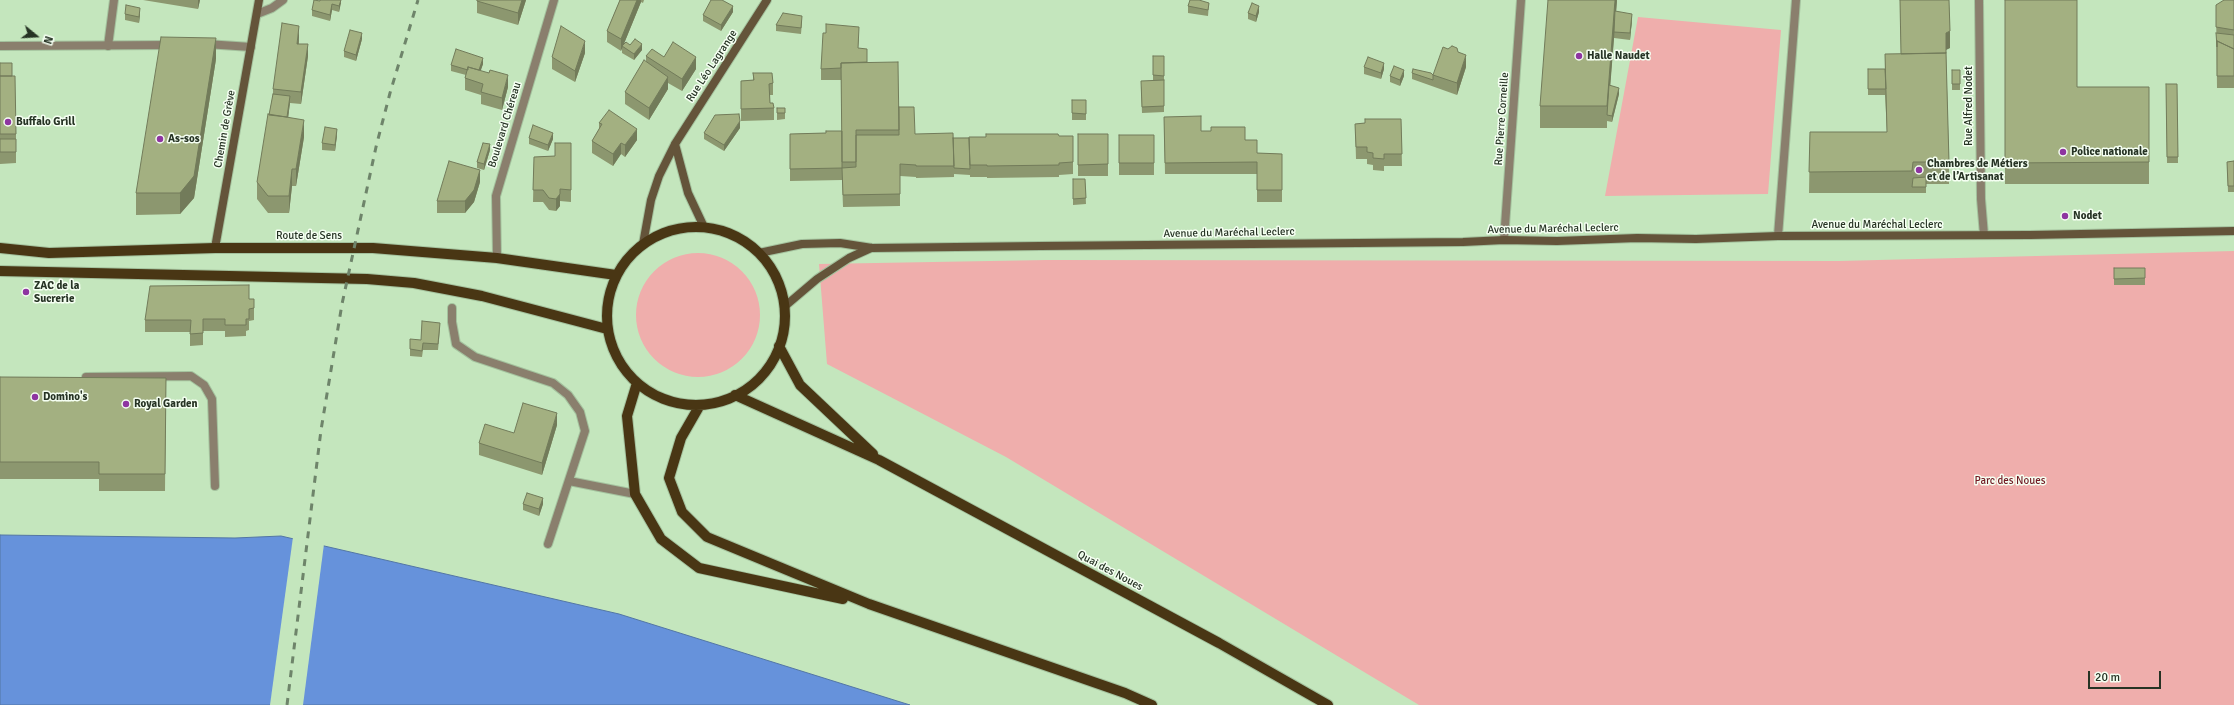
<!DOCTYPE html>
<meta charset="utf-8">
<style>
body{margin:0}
#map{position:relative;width:2234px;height:705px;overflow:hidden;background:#c4e6bd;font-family:Signika,sans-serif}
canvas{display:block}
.north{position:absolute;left:16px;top:16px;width:40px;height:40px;-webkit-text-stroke:3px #f5fff2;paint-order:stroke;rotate:108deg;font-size:11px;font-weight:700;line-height:16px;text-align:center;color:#263324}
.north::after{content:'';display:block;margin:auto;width:14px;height:18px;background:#263324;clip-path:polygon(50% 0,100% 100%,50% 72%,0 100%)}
.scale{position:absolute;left:2088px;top:671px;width:73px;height:18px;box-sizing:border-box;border:2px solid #263324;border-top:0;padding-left:5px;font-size:12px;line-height:14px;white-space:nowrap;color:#263324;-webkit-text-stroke:3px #f5fff2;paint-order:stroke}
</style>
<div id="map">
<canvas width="2234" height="705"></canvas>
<div class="north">N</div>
<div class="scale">20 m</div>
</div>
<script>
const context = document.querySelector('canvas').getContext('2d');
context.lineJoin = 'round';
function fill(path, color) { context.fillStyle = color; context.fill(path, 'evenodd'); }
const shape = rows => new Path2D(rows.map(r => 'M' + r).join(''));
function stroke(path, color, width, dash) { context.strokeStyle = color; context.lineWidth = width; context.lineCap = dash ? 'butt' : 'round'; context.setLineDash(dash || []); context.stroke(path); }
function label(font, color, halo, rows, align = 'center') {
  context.font = font + ' Signika,sans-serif'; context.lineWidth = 3; context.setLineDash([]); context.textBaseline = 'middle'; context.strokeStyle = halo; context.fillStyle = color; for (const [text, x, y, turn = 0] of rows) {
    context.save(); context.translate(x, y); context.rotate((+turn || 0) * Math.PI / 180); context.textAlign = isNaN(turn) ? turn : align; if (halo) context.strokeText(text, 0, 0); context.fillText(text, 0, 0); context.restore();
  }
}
const green = shape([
 [1638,17,1781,30,1768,194,1605,196],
 [2234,251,2234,705,1419,705,1006,457,827,364,819,264,1047,260,1839,261],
 '636 315a62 62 0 1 1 124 0a62 62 0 1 1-124 0Z'
]);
const water = shape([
 [0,535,235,538,281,536,619,614,910,705,0,705,0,535]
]);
const pier = shape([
 [293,537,324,544,303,705,270,705]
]);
const lane = shape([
 [108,46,114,0],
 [452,308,452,322,456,344,475,357,553,383,568,395,580,412,585,431,548,544],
 [86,377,191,376,204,385,212,399,215,486],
 [569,481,635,494]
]);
const street = shape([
 [1979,0,1981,199,1984,235],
 [257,14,272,8,283,0],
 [206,44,251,47],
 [0,46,170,45],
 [1778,236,1796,0],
 [1504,240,1521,0],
 [497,258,496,196,554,0]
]);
const secondary = shape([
 [675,144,688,193,704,227],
 [643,244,651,200,659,176,675,144,767,0],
 [215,248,259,0],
 [759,253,802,244,840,243,872,248,1040,246,1463,242,1504,240,1557,241,1637,238,1696,239,1778,236,2030,235,2234,231],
 [784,307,817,279,849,258,871,248]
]);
const primary = shape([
 '607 316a89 89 0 1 1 178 0a89 89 0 1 1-178 0Z',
 [0,248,49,253,215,248,373,248,497,258,616,275],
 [0,271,367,279,414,283,482,296,607,329],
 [779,346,800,385,873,454],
 [637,383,627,416,635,494,661,539,699,568,843,599],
 [735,395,879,460,1219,643,1328,705],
 [700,405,681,438,669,478,682,512,707,537,869,604,1125,693,1152,705]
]);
const rail = shape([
 [287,705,321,430,342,304,376,147,390,93,418,0]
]);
const wall = shape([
 [143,0,200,0,198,9],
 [341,0,339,12,332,10,330,21,312,16,312,10,320,1],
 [526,0,518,25,477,13,477,1],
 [620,0,644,0,643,3,641,2,623,46,630,45,642,50,634,60,622,53,622,47,621,51,607,42,607,31],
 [1617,0,1616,12,1632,20,1630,40,1614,38,1614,37,1610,85,1619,94,1612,122,1607,121,1607,128,1540,128,1540,106],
 [1900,0,1949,0,1950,48,1946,49,1949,162,1949,184,1926,184,1926,193,1809,193,1810,132,1887,132,1885,95,1868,95,1868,69,1885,69,1885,54,1901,54],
 [2005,0,2077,87,2149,87,2149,184,2005,184],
 [2234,0,2234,88,2217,88,2216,5],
 [1209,3,1208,16,1188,13,1188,6],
 [733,12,721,31,703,21,703,15],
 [1259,12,1256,22,1248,19,1248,13],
 [125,14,140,14,139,23,125,20],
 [802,22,801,34,776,31,776,25],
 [299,38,299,44,308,56,301,104,290,103,288,118,304,137,296,186,292,186,289,213,268,213,257,199,257,182,269,115,273,94,273,89],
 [362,39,356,61,344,57,344,51],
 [859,39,858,48,867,62,899,107,915,134,953,138,1059,136,1073,136,1073,174,1059,175,1059,177,987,178,987,177,970,177,970,175,954,174,954,177,916,178,916,177,900,176,900,206,843,207,842,179,842,180,790,181,790,134,826,133,842,131,841,80,821,80,821,69],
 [1458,52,1466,67,1457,95,1412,79,1412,73,1433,75],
 [585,53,575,82,552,69,552,57],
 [646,56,664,57,696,69,682,91,668,83,668,89,649,120,625,104,625,92,646,62],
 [1153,56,1164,56,1164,112,1142,113,1141,87,1153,81],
 [216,59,194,198,180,214,136,215,136,193],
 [0,63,12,76,16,134,16,163,0,164],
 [483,64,480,71,508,87,502,110,481,104,481,95,465,90,465,78,466,75,451,71,451,65],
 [1364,67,1384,69,1381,79,1364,74],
 [1952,70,1960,70,1960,90,1952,90],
 [753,73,773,83,773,95,770,95,770,103,774,108,774,120,741,121,741,81,753,80],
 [1390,76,1404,76,1400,86,1390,82],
 [2166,84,2177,84,2178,163,2167,163],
 [1072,100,1086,100,1086,120,1072,120],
 [777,108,785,113,785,119,777,120],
 [1164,117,1201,131,1245,140,1257,153,1282,154,1282,202,1257,202,1257,174,1165,174],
 [1401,119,1402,166,1384,166,1384,171,1373,170,1373,165,1367,164,1367,159,1356,159,1355,124,1365,123],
 [599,123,637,140,625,157,621,154,613,166,592,153,592,141,599,129],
 [740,128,724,151,704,139,704,133],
 [1078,134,1108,134,1108,176,1078,176],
 [337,135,335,151,322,150,322,143],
 [1119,135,1154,135,1154,175,1119,175],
 [529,138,553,139,548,151,529,144],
 [571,143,571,202,560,201,560,206,556,211,549,210,543,202,533,202,534,157,555,156],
 [490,150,484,170,477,168,477,162],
 [2234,161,2234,192,2228,192,2227,162],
 [1073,179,1085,179,1086,204,1073,205],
 [480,182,474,202,465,213,437,213,437,201],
 [2114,268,2145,268,2145,285,2114,285],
 [249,299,254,299,254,320,249,321,249,330,246,331,246,336,225,337,225,331,203,331,203,345,190,346,190,332,145,332,145,320],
 [440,329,438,350,423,350,422,357,410,356,410,349,421,340],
 [0,377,166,378,165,491,99,491,99,479,0,479],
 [557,425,542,475,479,455,479,443,514,433],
 [523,504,543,504,539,516,523,510]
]);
const shadedWall = shape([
 [198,0,200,0,198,9],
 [341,0,341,3,339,12,339,6],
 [522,0,526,0,518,25,518,13],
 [637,0,641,0,641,2,621,51,621,39],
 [1615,0,1617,0,1608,115,1607,115,1607,128,1607,106],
 [332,4,332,10,330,21,330,15],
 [733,6,733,12,721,31,721,25],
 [1259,6,1259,12,1256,22,1256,16],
 [140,8,140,14,139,23,139,17],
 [1632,14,1632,20,1630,40,1630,33],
 [299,26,299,38,297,56,297,44],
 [1950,31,1950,48,1946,50,1946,33],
 [362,33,362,39,356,61,356,55],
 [216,38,216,59,194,198,180,214,180,193],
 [585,41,585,53,575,82,575,71],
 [308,44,308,56,301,104,301,92],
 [642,44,642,50,634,60,634,54],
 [1466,55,1466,67,1457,95,1457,83],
 [696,57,696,69,682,91,682,79],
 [483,58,483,64,478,79,478,72],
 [1384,63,1384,69,1381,79,1381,73],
 [1404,70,1404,76,1400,86,1400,80],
 [508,75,508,87,502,110,502,98],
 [668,77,668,89,649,120,649,108],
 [1619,88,1619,94,1612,122,1612,116],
 [290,96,290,102,287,127,287,121],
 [304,120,304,137,296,186,296,169],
 [740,121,740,128,724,151,724,145],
 [337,129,337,135,335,151,335,145],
 [637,129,637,140,625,157,625,145],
 [553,133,553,139,548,151,548,145],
 [621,143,621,154,613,166,613,154],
 [490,144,490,150,484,170,484,164],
 [292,169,292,186,289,213,289,196],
 [480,170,480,182,474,202,465,213,465,201],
 [560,189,560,206,556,211,556,199],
 [557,413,557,425,542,475,542,463],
 [543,498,543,504,539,516,539,509]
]);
const building = shape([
 [314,0,320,1,320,0,341,0,339,6,332,4,330,15,312,10,314,0],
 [477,0,522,0,518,13,477,1,477,0],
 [620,0,637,0,621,39,607,31,620,0],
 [711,0,722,0,733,6,721,25,703,15,711,0],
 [1190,0,1199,0,1209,3,1208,10,1188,6,1190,0],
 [1548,0,1615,0,1607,106,1540,106,1548,0],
 [1900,0,1949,0,1950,31,1946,33,1946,53,1901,54,1900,0],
 [2005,0,2077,0,2077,87,2149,87,2149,162,2005,163,2005,0],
 [2224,0,2234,0,2234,30,2216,27,2216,5,2224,0],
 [1252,3,1259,6,1256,16,1248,13,1252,3],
 [126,5,140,8,139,17,125,14,126,5],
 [1615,11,1632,14,1630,33,1614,32,1615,11],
 [783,13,802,16,801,28,776,25,783,13],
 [282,23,299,26,297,44,308,44,301,92,273,89,282,23],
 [826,24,859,27,858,48,867,49,867,62,841,63,841,68,821,69,823,33,826,33,826,24],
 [561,26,585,41,575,71,552,57,561,26],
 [350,30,362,33,356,55,344,51,350,30],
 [2216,33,2234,35,2234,49,2217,41,2217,47,2216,33],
 [161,37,216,38,194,176,180,193,136,193,161,37],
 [635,39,642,44,634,54,622,46,626,42,630,45,635,39],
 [2217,41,2234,49,2234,76,2217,76,2217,41],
 [673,42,696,57,682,79,646,56,652,49,664,57,673,42],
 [1452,46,1457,48,1458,52,1466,55,1457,83,1433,75,1443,47,1448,49,1452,46],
 [456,49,483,58,479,70,468,67,468,70,451,65,456,49],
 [1946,53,1949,162,1913,162,1912,171,1809,172,1810,132,1887,132,1885,54,1946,53],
 [1153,56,1164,56,1164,76,1153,75,1153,56],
 [1368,57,1384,63,1381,73,1364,67,1368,57],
 [644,60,668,77,649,108,625,92,644,60],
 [898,62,899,130,856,130,856,162,842,162,841,63,898,62],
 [0,63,12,63,12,76,0,76,0,63],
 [1394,66,1404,70,1400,80,1390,76,1394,66],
 [468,67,489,73,490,70,508,75,502,98,481,92,483,84,465,78,468,67],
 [1413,69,1431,73,1433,75,1433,80,1412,73,1413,69],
 [1868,69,1885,69,1886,89,1868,89,1868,69],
 [1952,70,1960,70,1960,84,1952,84,1952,70],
 [753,73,772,73,773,83,769,84,770,103,773,103,774,108,741,109,741,81,754,80,753,73],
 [0,76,15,76,16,134,0,134,0,76],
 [1164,80,1164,106,1142,107,1141,81,1164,80],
 [2166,84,2177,84,2178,157,2167,157,2166,84],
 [1609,85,1619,88,1612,116,1607,115,1609,85],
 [273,94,290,96,287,117,269,115,273,94],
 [1072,100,1086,100,1086,114,1072,113,1072,100],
 [899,107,914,107,915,134,953,133,954,166,916,166,916,165,900,164,900,194,843,195,842,168,856,167,856,135,899,135,899,107],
 [777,108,785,108,785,113,777,113,777,108],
 [609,110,637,129,625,145,621,143,613,154,592,141,602,124,599,123,609,110],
 [268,114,304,120,296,169,292,169,289,196,268,196,257,182,268,114],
 [739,114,740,121,724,145,704,133,715,115,739,114],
 [1201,116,1201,131,1211,131,1211,127,1245,127,1245,140,1257,140,1257,153,1282,154,1282,190,1257,190,1257,162,1165,163,1164,117,1201,116],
 [1365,119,1401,119,1402,154,1384,154,1384,159,1373,158,1373,153,1367,152,1367,147,1356,147,1355,124,1365,123,1365,119],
 [533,125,553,133,548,145,529,138,533,125],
 [325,127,337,129,335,145,322,143,325,127],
 [826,131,842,131,842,168,790,169,790,134,826,133,826,131],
 [986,134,1058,134,1059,136,1073,136,1073,162,1059,163,1059,165,987,166,987,165,970,165,969,137,986,137,986,134],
 [1078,134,1108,134,1108,164,1078,165,1078,134],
 [1119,135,1154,135,1154,163,1119,163,1119,135],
 [953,138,969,138,970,169,954,168,953,138],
 [0,139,16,139,16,152,0,152,0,139],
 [483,143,490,144,484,164,477,162,483,143],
 [555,143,571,143,571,190,560,189,560,194,556,199,549,198,543,190,533,190,534,157,555,156,555,143],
 [449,161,480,170,474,190,465,201,437,201,449,161],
 [2234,161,2234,186,2228,186,2227,162,2234,161],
 [1926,177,1926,187,1912,187,1913,178,1926,177],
 [1073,179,1085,179,1086,198,1073,199,1073,179],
 [2114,268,2145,268,2145,278,2114,279,2114,268],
 [249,285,249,299,254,299,254,308,249,309,249,319,246,319,246,325,225,325,225,319,203,319,203,333,190,334,191,320,145,320,150,286,249,285],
 [422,321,440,323,438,344,423,343,422,351,410,349,410,339,421,340,422,321],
 [0,377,166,378,165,474,99,474,99,462,0,462,0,377],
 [523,403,557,413,542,463,479,443,485,424,514,433,523,403],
 [527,493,543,498,539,509,523,504,527,493]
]);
const markers = [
 [1579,56,4,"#8e35a1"],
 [8,122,4,"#8e35a1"],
 [160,139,4,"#8e35a1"],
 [2063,152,4,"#8e35a1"],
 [1919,170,4,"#8e35a1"],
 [2065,216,4,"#8e35a1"],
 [26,292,4,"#8e35a1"],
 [35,397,4,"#8e35a1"],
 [126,404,4,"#8e35a1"]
];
const poiNames = [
 ["Halle Naudet",1587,56],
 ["Buffalo Grill",16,122],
 ["As-sos",168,139],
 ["Police nationale",2071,152],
 ["Chambres de Métiers",1927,164],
 ["et de l’Artisanat",1927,177],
 ["Nodet",2073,216],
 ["ZAC de la",34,286],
 ["Sucrerie",34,299],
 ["Domino's",43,397],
 ["Royal Garden",134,404]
];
const streetNames = [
 ["Rue Léo Lagrange",712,66,-57],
 ["Rue Alfred Nodet",1969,106,-90],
 ["Rue Pierre Corneille",1502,119,-86],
 ["Boulevard Chéreau",505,125,-73],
 ["Chemin de Grève",225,129,-80],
 ["Avenue du Maréchal Leclerc",1877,225],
 ["Avenue du Maréchal Leclerc",1553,229,-1],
 ["Avenue du Maréchal Leclerc",1229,233,-1],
 ["Route de Sens",309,236],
 ["Quai des Noues",1110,571,28]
];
const parkNames = [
 ["Parc des Noues",2010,481]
];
fill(green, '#efaeac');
fill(water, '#6692db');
stroke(water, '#5376a4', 1);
fill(pier, '#c4e6bd');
stroke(lane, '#a4c29e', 10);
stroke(street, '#a4c29e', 10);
stroke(secondary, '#a4c29e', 10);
stroke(primary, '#a4c29e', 12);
stroke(lane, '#8a7f6d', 8);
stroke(street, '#8a7f6d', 8);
stroke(secondary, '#64543a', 8);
stroke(primary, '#493614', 10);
stroke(rail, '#6e846a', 3, [7, 7]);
fill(wall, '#8c976f');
fill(shadedWall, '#727b5a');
fill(building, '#a3b081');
stroke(building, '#727b5a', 1);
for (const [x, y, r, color] of markers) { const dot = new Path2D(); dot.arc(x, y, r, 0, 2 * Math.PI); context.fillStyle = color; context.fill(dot); stroke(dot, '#f5fff2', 1.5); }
label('bold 11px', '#263324', '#f5fff2', poiNames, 'left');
label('11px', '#263324', '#f5fff2', streetNames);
label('11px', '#711a23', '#f5fff2', parkNames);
</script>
